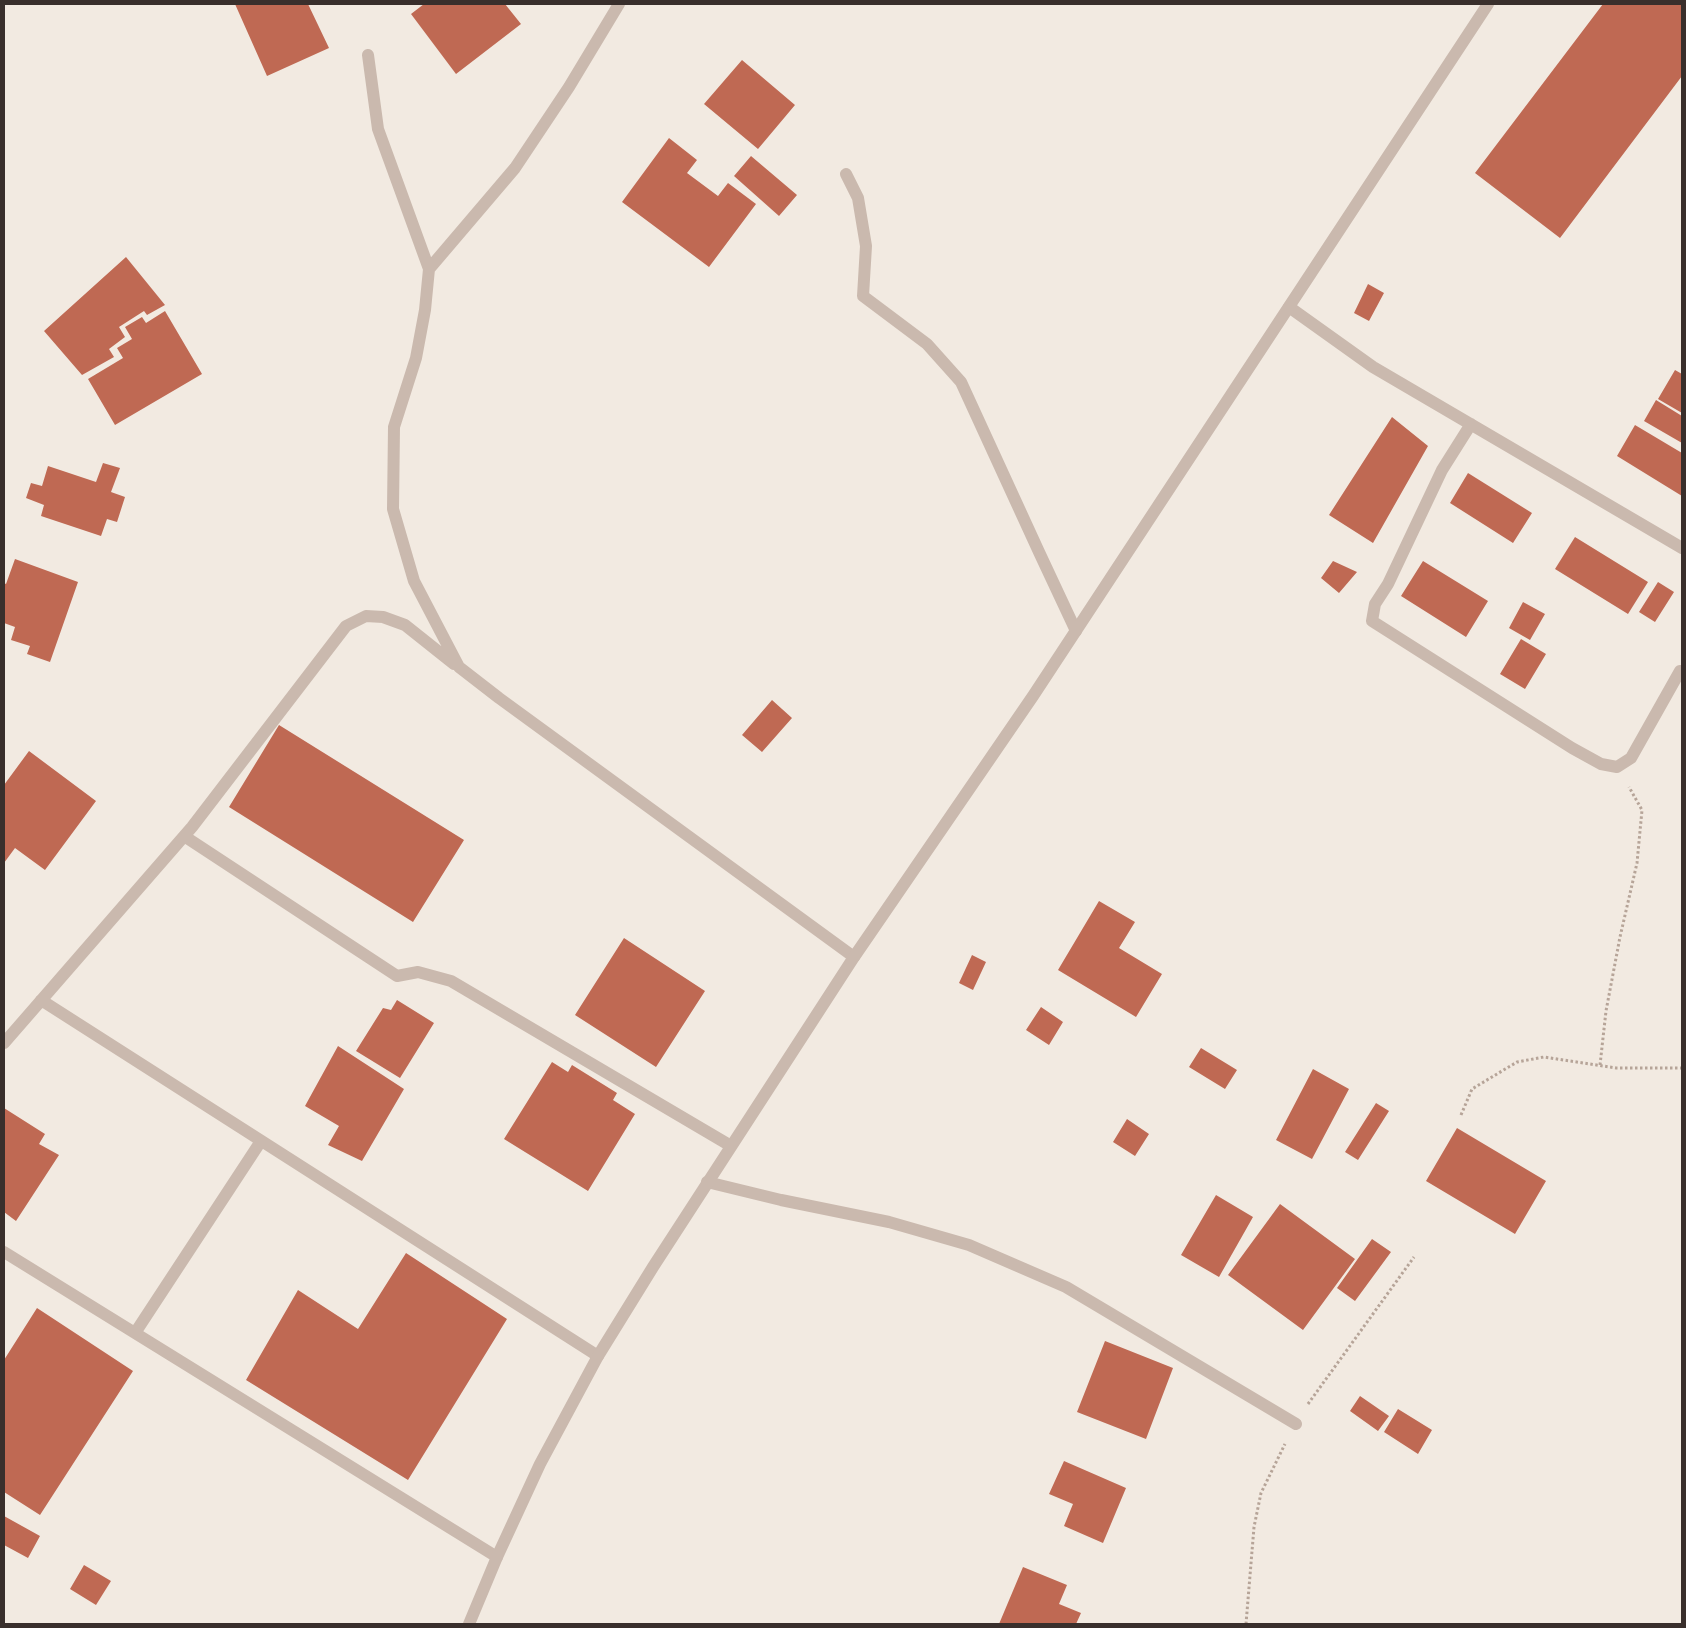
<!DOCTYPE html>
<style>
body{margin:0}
#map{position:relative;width:1686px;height:1628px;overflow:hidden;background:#f2eae1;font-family:"Varela Round",sans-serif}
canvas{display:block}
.frame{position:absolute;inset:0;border:5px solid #392f2c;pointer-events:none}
</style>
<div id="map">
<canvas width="1686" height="1628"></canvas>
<div class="frame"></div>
</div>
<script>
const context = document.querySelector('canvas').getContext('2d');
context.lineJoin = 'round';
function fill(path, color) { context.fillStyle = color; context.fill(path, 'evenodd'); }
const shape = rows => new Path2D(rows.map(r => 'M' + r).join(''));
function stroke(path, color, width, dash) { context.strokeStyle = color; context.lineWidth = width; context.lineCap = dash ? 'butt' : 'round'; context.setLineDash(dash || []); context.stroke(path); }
const building = shape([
 [235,4,308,4,329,48,267,76],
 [424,4,505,4,521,24,456,74,411,14],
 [1603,4,1682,4,1682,76,1560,238,1475,173],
 [742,60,795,105,758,149,704,104],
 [669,138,697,160,687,173,718,196,728,183,756,204,709,267,622,202],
 [751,156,797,195,779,216,734,176],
 [126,257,165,305,147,315,144,311,119,327,125,337,109,349,114,357,82,375,44,331],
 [1368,284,1384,293,1369,321,1354,313],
 [165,311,202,374,115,425,88,379,123,358,117,348,132,339,125,327,142,317,146,323],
 [1675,370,1682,374,1682,413,1658,399],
 [1656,400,1682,416,1682,443,1644,421],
 [1392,417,1428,446,1373,543,1329,515],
 [1635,425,1682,453,1682,496,1617,456],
 [103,463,120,468,111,492,125,497,117,522,107,519,101,536,41,516,44,505,26,498,31,483,42,486,48,466,96,482],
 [1468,473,1532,513,1513,543,1450,503],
 [1575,537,1648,582,1628,614,1555,569],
 [15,559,78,582,50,662,27,654,30,646,11,640,15,627,4,623,4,583,6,584],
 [1333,561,1357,572,1339,593,1321,578],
 [1423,561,1488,601,1466,637,1401,596],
 [1658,582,1674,592,1655,622,1639,612],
 [1523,602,1545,614,1530,640,1509,628],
 [1521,639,1546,654,1525,689,1500,674],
 [772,700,792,718,762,752,742,735],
 [279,725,464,840,413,922,229,807],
 [29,751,96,801,45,870,15,848,4,863,4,785],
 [1099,901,1135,922,1119,948,1162,974,1136,1017,1058,970],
 [624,938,705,991,656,1067,575,1015],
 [972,955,986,962,973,990,959,983],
 [397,1000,434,1023,400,1078,356,1051,383,1008,391,1010],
 [1041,1007,1063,1022,1049,1045,1026,1030],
 [338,1046,404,1089,362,1161,328,1145,339,1126,305,1106],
 [1201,1048,1237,1070,1225,1089,1189,1067],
 [552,1062,568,1072,572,1065,617,1093,613,1100,635,1114,588,1191,504,1139],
 [1313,1069,1349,1089,1312,1159,1276,1140],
 [1376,1103,1389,1111,1358,1160,1345,1152],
 [4,1108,45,1134,39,1144,59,1155,16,1221,4,1212],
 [1127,1119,1149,1134,1135,1156,1113,1142],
 [1457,1128,1546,1181,1515,1234,1426,1181],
 [1216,1195,1253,1217,1219,1277,1181,1255],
 [1280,1204,1355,1259,1303,1330,1228,1275],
 [1372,1239,1391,1252,1355,1301,1337,1288],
 [406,1253,507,1319,408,1480,246,1380,298,1290,358,1329],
 [37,1308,133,1371,40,1515,4,1492,4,1360],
 [1105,1341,1173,1368,1146,1439,1077,1412],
 [1360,1396,1389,1416,1378,1431,1350,1411],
 [1398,1409,1432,1430,1418,1454,1384,1432],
 [1064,1461,1126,1488,1103,1543,1064,1526,1073,1504,1049,1494],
 [4,1516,40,1536,28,1558,4,1545],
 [84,1565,111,1581,96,1605,70,1589],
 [1023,1567,1067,1585,1059,1604,1081,1613,1076,1624,999,1624]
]);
const path = shape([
 [1600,1065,1606,1011,1620,937,1637,863,1642,810,1629,787],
 [1461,1115,1472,1089,1517,1062,1544,1057,1616,1068,1682,1068],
 [1308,1404,1414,1257],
 [1246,1624,1254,1527,1261,1493,1285,1444]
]);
const minor = shape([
 [368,55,378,129,429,269,425,310,416,358,394,427,393,509,414,581,459,667,499,698,854,957],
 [846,174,858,198,866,246,863,296,927,344,961,382,1039,552,1076,631],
 [429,269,515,168,569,87,619,4],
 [1289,307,1373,367,1682,548],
 [1471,424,1442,470,1388,584,1375,604,1372,621,1572,748,1601,764,1617,767,1631,758,1680,671,1682,671],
 [184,836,397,976,418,972,451,981,731,1146],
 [41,1000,598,1356],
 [4,1043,192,827,346,626,366,616,383,617,405,625,454,664],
 [707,1182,781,1200,889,1222,969,1245,1066,1287,1296,1424],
 [4,1252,497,1557],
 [135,1333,261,1141]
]);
const tertiary = shape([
 [469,1624,497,1557,540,1464,598,1356,653,1267,854,957,1033,696,1488,4]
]);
fill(building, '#bf6953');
stroke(path, '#b6a498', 3, [2.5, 2.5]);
stroke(minor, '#cab9ae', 12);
stroke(tertiary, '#cab9ae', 12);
</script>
